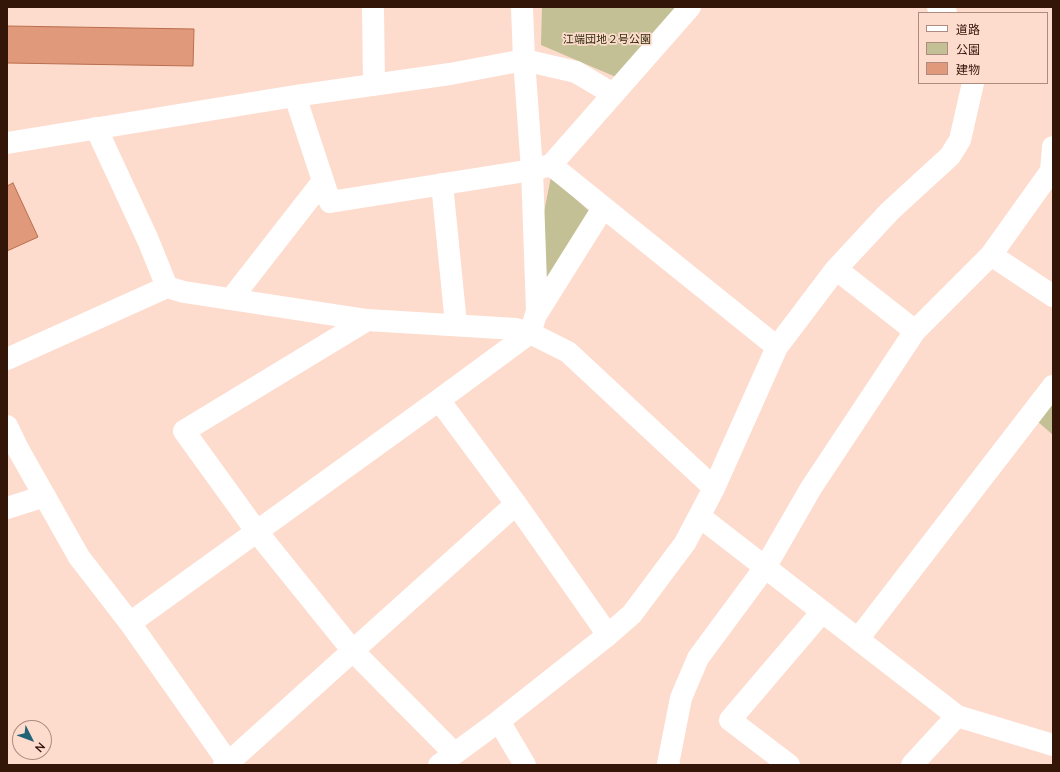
<!DOCTYPE html>
<meta charset="utf-8">
<style>
body{margin:0}
#map{position:relative;width:1060px;height:772px;overflow:hidden;background:#fddbcd;font-family:Lato,"Noto Sans JP",sans-serif}
canvas{display:block}
.frame{position:absolute;inset:0;border:8px solid #341609;pointer-events:none}
.legend{position:absolute;left:918px;top:12px;width:130px;height:72px;box-sizing:border-box;background:#fddbcd;border:1px solid #ad8c7f;margin:0;padding:5px 7px;list-style:none;font-size:12px;color:#341609}
.legend li{display:flex;align-items:center;gap:8px;height:20px}
.legend b{width:20px;border:1px solid #ad8c7f}
.north{position:absolute;left:12px;top:720px;width:40px;height:40px;box-sizing:border-box;background:#fddbcd;border:1px solid #ad8c7f;border-radius:50%;rotate:132deg;font-size:11px;font-weight:700;line-height:16px;text-align:center;color:#341609}
.north::after{content:'';display:block;margin:auto;width:14px;height:18px;background:#226277;clip-path:polygon(50% 0,100% 100%,50% 72%,0 100%)}
</style>
<div id="map">
<canvas width="1060" height="772"></canvas>
<div class="frame"></div>
<ul class="legend">
<li><b style="height:5px;background:#fff"></b>道路</li>
<li><b style="height:11px;background:#c3c095"></b>公園</li>
<li><b style="height:11px;background:#e0997b"></b>建物</li>
</ul>
<div class="north">N</div>
</div>
<script>
const context = document.querySelector('canvas').getContext('2d');
context.lineJoin = 'round';
function fill(path, color) { context.fillStyle = color; context.fill(path, 'evenodd'); }
const shape = rows => new Path2D(rows.map(r => 'M' + r).join(''));
function stroke(path, color, width, dash) { context.strokeStyle = color; context.lineWidth = width; context.lineCap = dash ? 'butt' : 'round'; context.setLineDash(dash || []); context.stroke(path); }
function label(font, color, halo, rows, align = 'center') {
  context.font = font + ' Lato,"Noto Sans JP",sans-serif'; context.lineWidth = 3.5; context.setLineDash([]); context.textBaseline = 'middle'; context.strokeStyle = halo; context.fillStyle = color; for (const [text, x, y, turn = 0] of rows) {
    context.save(); context.translate(x, y); context.rotate((+turn || 0) * Math.PI / 180); context.textAlign = isNaN(turn) ? turn : align; if (halo) context.strokeText(text, 0, 0); context.fillText(text, 0, 0); context.restore();
  }
}
const green = shape([
 [542,7,676,7,616,77,541,45],
 [551,177,589,211,541,295,540,232],
 [1053,401,1053,435,1037,421]
]);
const building = shape([
 [7,26,194,29,193,66,7,63,7,26],
 [13,183,38,237,7,251,7,186,13,183]
]);
const street = shape([
 [373,7,374,85],
 [938,7,946,13],
 [295,96,330,202,532,170,524,60,522,7],
 [96,128,148,240,167,287,184,292,367,320,516,329,530,333,568,352,714,488],
 [7,143,295,96,450,74,524,60,576,72,613,94],
 [551,165,777,347],
 [442,184,456,324],
 [991,255,1053,296],
 [836,269,915,331],
 [231,299,323,181],
 [536,315,603,208],
 [367,320,184,431,257,532,353,651,454,753],
 [7,359,167,287],
 [439,400,516,504,608,635],
 [7,426,18,449,79,557,130,623,230,765],
 [7,508,45,496],
 [699,516,957,716,1053,745],
 [130,623,439,400,530,333,537,311,532,170,551,165,690,7],
 [858,639,1053,386],
 [499,721,525,765],
 [224,765,228,763,516,504],
 [439,765,499,721,608,635,632,614,685,543,714,488,777,347,836,269,890,211,950,156,960,140,973,83],
 [669,765,668,764,681,698,698,658,766,566,811,488,915,331,991,255,1051,171,1053,147],
 [789,765,730,720,822,612],
 [912,765,957,716]
]);
const parkNames = [
 ["江端団地２号公園",607,39]
];
fill(green, '#c3c095');
fill(building, '#e0997b');
stroke(building, '#b96e4d', 1);
stroke(street, '#fff', 22);
label('11px', '#2e2b09', '#fddbcd', parkNames);
</script>
